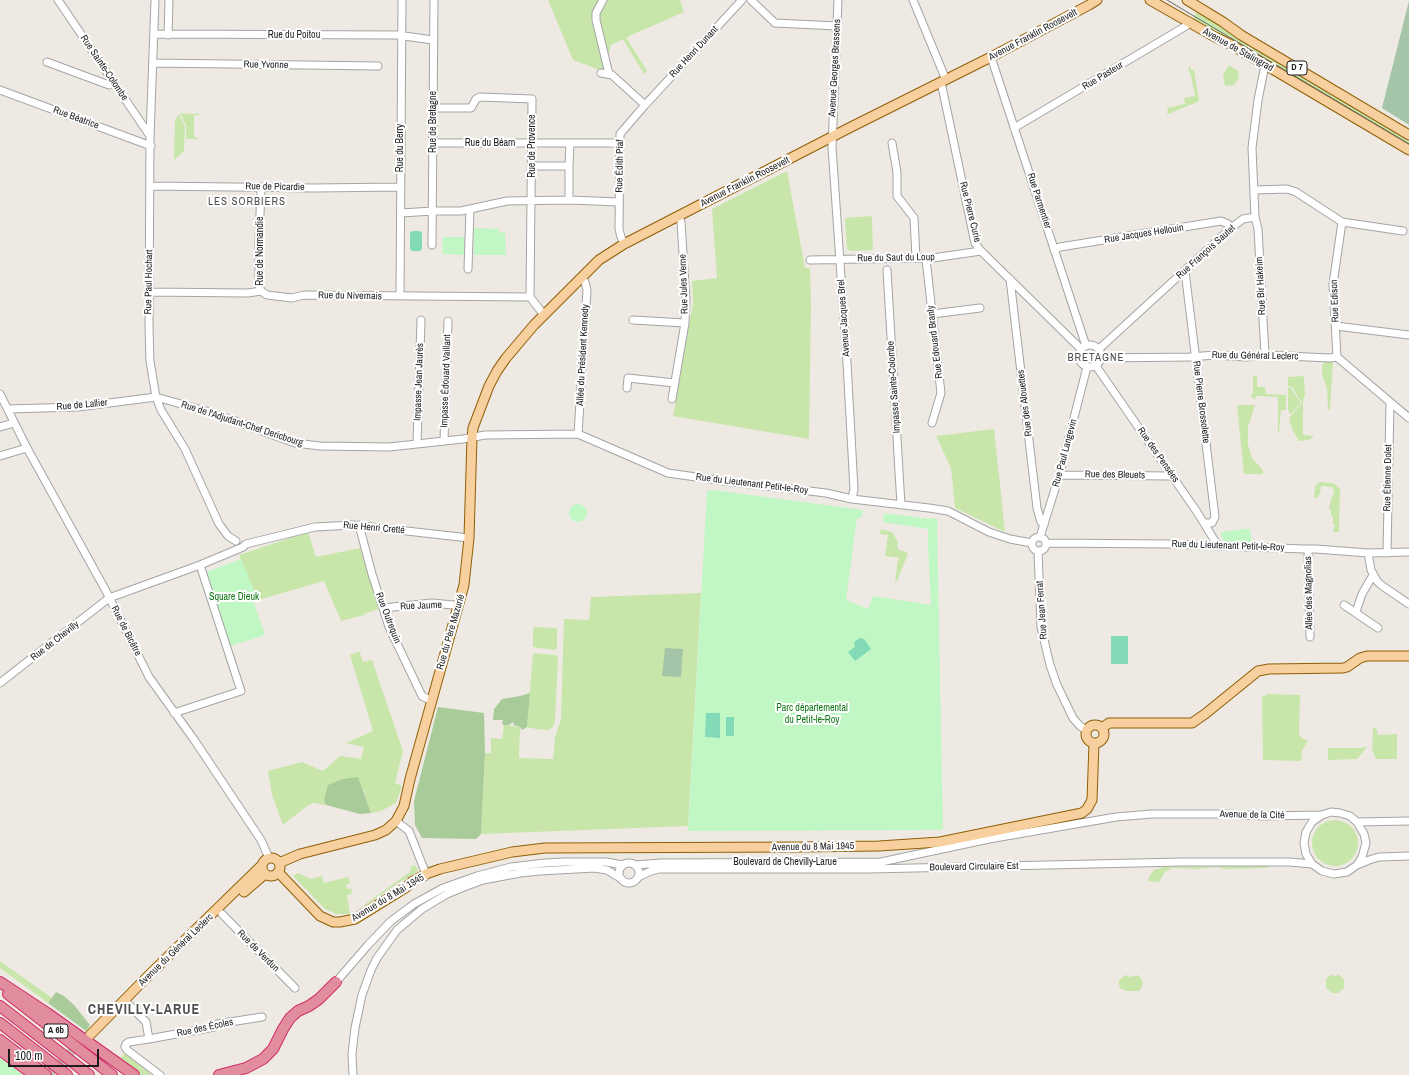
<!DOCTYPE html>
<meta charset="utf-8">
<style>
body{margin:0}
#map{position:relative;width:1409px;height:1075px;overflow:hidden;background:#eeeae3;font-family:"Archivo Narrow",sans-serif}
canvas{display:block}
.scale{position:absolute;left:8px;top:1049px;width:91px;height:18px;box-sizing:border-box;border:2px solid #1d1d1d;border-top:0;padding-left:5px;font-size:12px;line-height:14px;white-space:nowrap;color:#1d1d1d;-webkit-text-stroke:3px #fff;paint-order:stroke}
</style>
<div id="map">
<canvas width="1409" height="1075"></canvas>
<div class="scale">100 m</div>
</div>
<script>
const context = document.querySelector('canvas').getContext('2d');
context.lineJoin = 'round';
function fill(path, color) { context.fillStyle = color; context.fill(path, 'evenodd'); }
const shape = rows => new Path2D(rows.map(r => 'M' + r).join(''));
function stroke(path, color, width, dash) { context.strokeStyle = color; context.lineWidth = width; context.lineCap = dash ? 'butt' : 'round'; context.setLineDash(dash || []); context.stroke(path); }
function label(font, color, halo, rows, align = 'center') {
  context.font = font + ' "Archivo Narrow",sans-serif'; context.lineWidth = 4; context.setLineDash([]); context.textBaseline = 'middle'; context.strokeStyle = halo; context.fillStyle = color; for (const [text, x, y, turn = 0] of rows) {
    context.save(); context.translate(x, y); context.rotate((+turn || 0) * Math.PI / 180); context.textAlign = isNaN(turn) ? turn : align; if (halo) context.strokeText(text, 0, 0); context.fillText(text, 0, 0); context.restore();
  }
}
const grass = shape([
 [548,0,680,0,684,12,627,37,627,39,647,71,644,74,623,39,611,45,608,57,611,69,605,72,573,60],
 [1198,10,1250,43,1246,50,1191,21],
 [1254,46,1409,138,1409,147,1250,52],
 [1190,65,1191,70,1194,70,1199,100,1197,102,1166,115,1166,114,1168,113,1167,108,1185,104,1184,98,1195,96,1191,76,1188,69],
 [1229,65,1238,71,1239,78,1234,85,1225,86,1223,74,1225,72],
 [180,113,193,114,199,113,199,115,194,115,194,137,198,138,198,139,186,139,186,126],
 [179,114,185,127,184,151,174,160,175,120],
 [787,171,805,268,810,268,811,305,809,439,673,416,693,303,692,281,717,278,712,209],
 [872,216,873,250,850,251,847,249,845,218],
 [1325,362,1333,362,1330,410,1328,409,1327,388,1322,375,1322,365],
 [1253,376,1257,376,1257,387,1265,387,1266,394,1286,395,1286,410,1281,410,1279,432,1278,432,1278,397,1256,396,1255,400,1250,395,1253,394],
 [1304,376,1305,396,1304,397,1303,402,1303,435,1314,436,1309,440,1299,441,1292,429,1289,418,1302,403,1292,387,1288,386,1288,377],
 [1290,387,1301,403,1290,415,1288,409,1288,388],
 [1237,405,1255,405,1248,427,1248,445,1252,458,1263,470,1263,474,1244,474],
 [994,429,1005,532,955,508,951,468,936,436],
 [1320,482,1333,483,1340,489,1339,532,1333,532,1335,524,1333,524,1333,516,1331,515,1331,510,1329,509,1332,495,1334,495,1333,487,1321,486,1320,495,1318,495,1317,498,1314,498,1315,486],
 [881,529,892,532,898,542,897,546,899,550,906,552,908,554,897,581,895,581,898,559,900,559,900,558,885,556,888,535,880,534],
 [308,532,316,557,360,548,379,609,366,613,364,615,341,621,324,581,258,600,239,555],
 [701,593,688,826,481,834,485,753,491,753,491,738,502,739,504,725,520,727,519,758,553,759,555,737,561,719,564,619,589,620,591,597],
 [534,627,557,628,557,647,555,650,533,647,533,629],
 [361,651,360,654,363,662,372,660,403,751,395,783,402,786,396,803,381,811,371,813,363,789,326,793,324,800,326,805,313,803,307,806,283,825,272,795,268,771,302,762,323,771,340,756,361,759,364,747,346,743,373,731,350,655],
 [533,653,555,655,558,657,555,721,553,727,548,730,536,729,527,727],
 [1268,694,1300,695,1299,734,1301,737,1308,741,1302,751,1301,761,1263,760,1262,697],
 [1376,727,1378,735,1397,734,1397,759,1376,759,1372,749,1373,729],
 [1363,747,1367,747,1357,759,1328,760,1328,748,1363,748],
 '1312 843a23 23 0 1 1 46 0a23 23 0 1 1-46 0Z',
 [415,865,418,870,417,872,398,883,365,906,364,905,410,872,411,866],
 [1272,866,1266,868,1225,869,1217,867,1198,869,1172,868,1165,872,1159,882,1148,881,1150,875,1154,870,1164,867],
 [298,873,311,879,322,876,324,883,348,877,350,884,347,884,346,887,348,889,351,888,352,894,347,895,350,914,336,914,325,909,293,876],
 [0,961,52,998,48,1003,0,968],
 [1332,974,1333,976,1337,976,1338,974,1344,979,1344,988,1338,993,1332,993,1326,988,1326,979],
 [1127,975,1129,977,1137,975,1141,978,1143,984,1140,990,1138,991,1126,991,1120,988,1119,985,1119,980,1124,976],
 [125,1053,152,1075,143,1075,138,1073,120,1058]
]);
const forest = shape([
 [530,693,527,727,522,730,520,727,514,725,513,722,509,725,504,725,502,724,503,720,493,720,494,709,502,699,520,696],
 [438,707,484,713,485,753,481,834,476,839,422,838,415,825,414,801],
 [358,777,371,813,360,814,326,805,324,800,328,785,343,779],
 [56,992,64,996,74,1005,90,1025,86,1031,48,1003]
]);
const cemetery = shape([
 [1409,1,1409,125,1382,108],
 [665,648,683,649,681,677,662,676]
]);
const park = shape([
 [474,228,499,229,499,232,505,233,506,255,474,255],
 [443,237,465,237,464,255,442,254],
 [713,490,863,510,861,518,857,518,846,600,868,609,873,596,931,605,928,547,928,529,883,522,884,513,930,519,930,518,937,519,938,520,937,525,943,829,942,830,688,831,707,491],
 '569 513a9 9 0 1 1 18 0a9 9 0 1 1-18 0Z',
 [1244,529,1250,529,1252,543,1225,542,1222,538,1221,532],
 [241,559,258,600,254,603,265,635,228,647,204,573],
 [0,1057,23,1075,0,1075]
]);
const pitch = shape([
 [412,231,420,231,422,233,422,249,420,251,412,251,410,249,410,233],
 [1111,636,1128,636,1128,664,1111,664],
 [860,638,864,639,871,649,855,661,848,652,855,647,854,642],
 [706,713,720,713,720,738,705,737],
 [726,717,734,717,734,736,726,736]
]);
const majorTunnel = shape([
 [48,1075,81,1042]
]);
const minor = shape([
 [58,0,150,136],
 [155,0,150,136,149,327,150,361,156,397,161,410,185,449,219,524,228,536,236,541],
 [603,0,596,13,596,20,609,74],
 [751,0,775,23,837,26],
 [838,0,832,147,847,363,854,489,852,499],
 [913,0,946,80],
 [155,34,397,35,433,40],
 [168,35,169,0],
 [991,57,1086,346],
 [47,62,109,85],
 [154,63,378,66],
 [1265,65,1258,100,1252,148,1255,217,1258,229,1265,355],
 [601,73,612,75,645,105,620,134,619,229,621,237,624,244],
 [941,82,975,243,981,251,1081,349],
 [0,90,151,146],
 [645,105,742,0],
 [433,108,471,108,476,99,480,97,532,99,530,297],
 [1014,128,1186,26,1190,22],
 [433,143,619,143],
 [892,143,897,172,897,196,914,218,916,258],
 [532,166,569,166,570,143],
 [150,186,314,188,400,187],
 [1255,190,1287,189,1296,192,1342,222,1403,231],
 [569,200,619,202],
 [401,213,433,211,461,211,507,201,569,200,569,166],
 [432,245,434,0],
 [1054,250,1060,247,1221,221,1228,224,1231,228],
 [926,259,941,393,932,423],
 [810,260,916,258,926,259,981,251],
 [468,269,470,209],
 [887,270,901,505],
 [1185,271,1215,517,1212,523,1204,523],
 [1010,279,1037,508,1041,522,1044,525],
 [261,291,259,285,259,241,261,187],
 [149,292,248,293,261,291,267,295,292,298,304,295,530,297,544,315],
 [400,296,402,0],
 [932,314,980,308],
 [633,320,685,323],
 [1336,326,1409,335],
 '1079 356a11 11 0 1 1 22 0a11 11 0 1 1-22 0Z',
 [1099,349,1231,228,1243,219,1255,217],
 [1337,357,1333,284,1342,222],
 [1337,357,1409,418],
 [1101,358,1190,357,1215,355,1246,357,1265,355,1330,358,1337,357],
 [1096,366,1197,512,1218,546],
 [627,388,628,378,675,383],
 [0,394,27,448,106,591,149,677,195,741,261,840,269,858],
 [672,399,685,323,686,301,681,222,679,216],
 [8,409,78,407,156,397,213,413,295,443,320,446,389,447,463,439,485,435,578,434,668,473,724,481,826,493,852,499,929,508,948,511,989,532,1010,539,1032,543],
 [0,427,14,423],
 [578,434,587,290,585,282,581,278],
 [444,441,448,321],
 [417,444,421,320],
 [0,456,27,448],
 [1059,476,1063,475,1172,476],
 [359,525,372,574,389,627,422,696,432,701],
 '1032 544a7 7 0 1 1 14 0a7 7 0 1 1-14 0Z',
 [1040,537,1059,476,1087,367],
 [1047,543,1168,544,1304,549,1316,549,1368,553,1409,552],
 [1308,549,1310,637],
 [1038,551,1041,627,1050,665,1057,685,1073,718,1080,726,1086,730],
 [1368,553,1371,570,1377,581,1381,585,1409,604],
 [1387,553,1390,402],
 [1344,605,1378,628],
 [383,608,432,603,453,605,459,604],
 [1356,612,1362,594,1373,575],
 [0,683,109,598,200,565,243,547,246,544,315,527,353,525,469,538],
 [174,713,241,691,200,565],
 [396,821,409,831,426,874,425,877],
 [1357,822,1409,821],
 '619 873a10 10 0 1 1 20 0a10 10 0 1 1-20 0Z',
 [635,865,661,863,881,862,989,839,1116,817,1152,814,1223,814,1264,816,1322,815,1331,812,1340,813,1350,816,1357,822,1364,834,1366,843,1362,857,1357,865,1347,872,1334,874,1322,871,1312,864,1306,854,1304,843,1306,832,1312,822,1322,815],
 [1357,865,1369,860,1379,857,1409,856],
 [638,877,651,871,659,869,870,869,1181,862,1290,862,1312,864],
 [222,914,295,988],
 [336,982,368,945,391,921,414,904,443,888,477,876,511,867,545,863,565,862,606,862,623,865],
 [124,1000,146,1022,149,1039,214,1027,217,1024,262,1017],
 [149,1039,129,1042,126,1044,125,1047,127,1050,160,1075],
 [353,1075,352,1054,355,1028,362,995,371,970,377,958,397,930,422,909,447,894,464,887,483,880,520,873,540,871,594,868,607,870,620,878]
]);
const major = shape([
 [1150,0,1215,37,1230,44,1409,150],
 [1187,0,1223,22,1241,35,1409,135],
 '1086 734a9 9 0 1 1 18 0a9 9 0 1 1-18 0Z',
 [1102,728,1109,723,1192,723,1205,714,1258,671,1269,669,1343,668,1347,667,1360,658,1367,656,1409,656],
 '262 867a9 9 0 1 1 18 0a9 9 0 1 1-18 0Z',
 [279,863,300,854,375,835,386,830,396,821,404,806,410,779,464,585,469,538,472,437,473,428,489,386,497,371,506,358,534,325,599,260,624,244,851,127,991,57,1089,5,1097,0],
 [278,872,320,916,333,922,340,922,355,919,405,888,413,881,426,874,440,869,512,852,545,848,800,847,879,846,940,842,1082,813,1087,809,1092,800,1094,743],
 [244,892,265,874],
 [90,1035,151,973,262,865]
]);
const highway = shape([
 [0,982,47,1013,134,1075],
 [8,994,112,1075],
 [0,1006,89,1075],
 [0,1023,67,1075],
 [0,1040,46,1075],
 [0,1050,34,1075],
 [219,1075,246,1068,263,1059,273,1049,283,1029,290,1018,298,1011,309,1006,319,999,336,982]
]);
const tram = shape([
 [1167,0,1409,144]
]);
const shields = [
 [1297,68,20],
 [56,1031,24]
];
const shieldNames = [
 ["D 7",1297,68],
 ["A 6b",56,1031]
];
const streetNames = [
 ["Rue du Poitou",294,35],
 ["Avenue Franklin Roosevelt",1033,35,-28],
 ["Avenue de Stalingrad",1238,50,29],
 ["Rue Henri Dunant",694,52,-47],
 ["Rue Yvonne",266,65,1],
 ["Rue Sainte-Colombe",104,68,56],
 ["Avenue Georges Brassens",835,68,-87],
 ["Rue Pasteur",1103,76,-31],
 ["Rue Béatrice",76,118,20],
 ["Rue de Bretagne",433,122,-90],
 ["Rue du Béarn",490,143],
 ["Rue de Provence",532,146,-90],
 ["Rue du Berry",400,148,-90],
 ["Rue Édith Piaf",620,166,-89],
 ["Avenue Franklin Roosevelt",745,182,-27],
 ["Rue de Picardie",275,187,1],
 ["Rue Parmentier",1039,201,72],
 ["Rue Pierre Curie",970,212,76],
 ["Rue Jacques Hellouin",1144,234,-9],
 ["Rue de Normandie",260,251,-90],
 ["Rue François Sautet",1206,252,-42],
 ["Rue du Saut du Loup",896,258,-1],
 ["Rue Paul Hochart",149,282,-89],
 ["Rue Jules Verne",684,284,-92],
 ["Rue Bir Hakeim",1261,286,-93],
 ["Rue du Nivernais",350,296,1],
 ["Rue Edison",1335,301,-92],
 ["Avenue Jacques Brel",844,318,-94],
 ["Rue Edouard Branly",935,342,-97],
 ["Allée du Président Kennedy",583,355,-87],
 ["Rue du Général Leclerc",1255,356,1],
 ["Impasse Édouard Vaillant",446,381,-88],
 ["Impasse Jean Jaurès",419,382,-88],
 ["Impasse Sainte-Colombe",894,387,-94],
 ["Rue Pierre Brossolette",1201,402,83],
 ["Rue des Alouettes",1025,403,-97],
 ["Rue de Lallier",82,405,-5],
 ["Rue de l'Adjudant-Chef Dericbourg",242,424,18],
 ["Rue Paul Langevin",1065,453,-75],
 ["Rue des Pensées",1158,455,55],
 ["Rue des Bleuets",1115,475,1],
 ["Rue Étienne Dolet",1388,478,-89],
 ["Rue du Lieutenant Petit-le-Roy",752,484,7],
 ["Rue Henri Cretté",374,528,5],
 ["Rue du Lieutenant Petit-le-Roy",1228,546,2],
 ["Allée des Magnolias",1309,593,-91],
 ["Rue Jaume",421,606,-2],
 ["Rue Jean Ferrat",1042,610,-94],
 ["Rue Outrequin",388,618,69],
 ["Rue de Bicêtre",126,631,63],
 ["Rue du Père Mazurié",451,632,-74],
 ["Rue de Chevilly",55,641,-38],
 ["Avenue de la Cité",1252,815,1],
 ["Avenue du 8 Mai 1945",813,847,-1],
 ["Boulevard de Chevilly-Larue",785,862],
 ["Boulevard Circulaire Est",974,867,-1],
 ["Avenue du 8 Mai 1945",388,898,-31],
 ["Avenue du Général Leclerc",176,950,-44],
 ["Rue de Verdun",258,951,45],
 ["Rue des Écoles",205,1028,-12]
];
const parkNames = [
 ["Square Dieuk",234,597],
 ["Parc départemental",812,708],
 ["du Petit-le-Roy",812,720]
];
const neighbourhoodNames = [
 ["LES SORBIERS",247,202],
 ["BRETAGNE",1096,358]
];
const districtNames = [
 ["CHEVILLY-LARUE",144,1010]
];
fill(grass, '#c9e6aa');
fill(forest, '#a9cb99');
fill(cemetery, '#a5c5a9');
fill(park, '#c1f7c4');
fill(pitch, '#83dab7');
stroke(majorTunnel, '#c4c1bb', 9, [9, 4.5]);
stroke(minor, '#a4a4a4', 9);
stroke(major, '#8f5f06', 11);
stroke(highway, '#d02b66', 12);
stroke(minor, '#fff', 7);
stroke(major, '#f8cf9e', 9);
stroke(highway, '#e28d9e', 10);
stroke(tram, '#6b6b6b', 1);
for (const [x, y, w] of shields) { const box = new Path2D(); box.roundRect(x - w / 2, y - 7, w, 14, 3); context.fillStyle = '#fff'; context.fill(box); stroke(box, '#1d1d1d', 1); }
label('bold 9px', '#1d1d1d', null, shieldNames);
label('10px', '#1d1d1d', '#fff', streetNames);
label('10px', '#107616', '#fff', parkNames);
context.letterSpacing = '1px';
label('11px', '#505050', '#fff', neighbourhoodNames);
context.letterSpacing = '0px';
context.letterSpacing = '1px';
label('bold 14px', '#505050', '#fff', districtNames);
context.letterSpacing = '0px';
</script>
